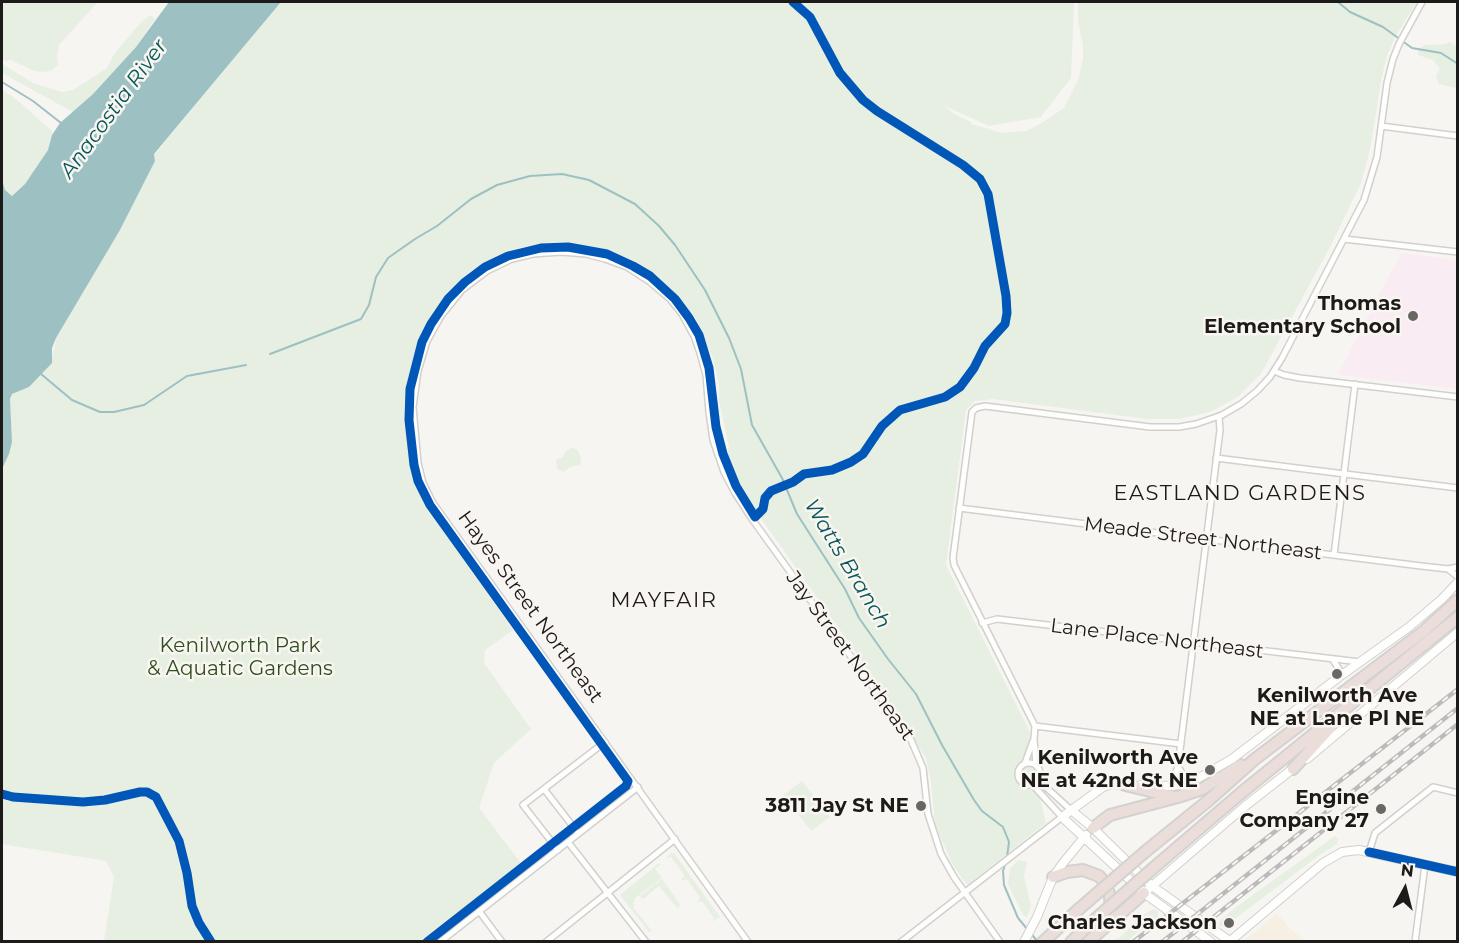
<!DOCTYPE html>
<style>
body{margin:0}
#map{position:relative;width:1459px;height:943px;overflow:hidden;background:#f7f5f2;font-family:Montserrat,sans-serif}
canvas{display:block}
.frame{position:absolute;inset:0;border:3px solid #1d1b19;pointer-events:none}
.north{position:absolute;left:1375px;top:859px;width:60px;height:60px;-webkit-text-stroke:4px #f9f5f0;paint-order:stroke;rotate:7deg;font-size:16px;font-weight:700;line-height:24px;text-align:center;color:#1d1b19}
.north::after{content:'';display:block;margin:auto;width:21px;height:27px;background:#1d1b19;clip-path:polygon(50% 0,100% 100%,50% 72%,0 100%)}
</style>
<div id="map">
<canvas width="1459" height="943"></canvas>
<div class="frame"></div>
<div class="north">N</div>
</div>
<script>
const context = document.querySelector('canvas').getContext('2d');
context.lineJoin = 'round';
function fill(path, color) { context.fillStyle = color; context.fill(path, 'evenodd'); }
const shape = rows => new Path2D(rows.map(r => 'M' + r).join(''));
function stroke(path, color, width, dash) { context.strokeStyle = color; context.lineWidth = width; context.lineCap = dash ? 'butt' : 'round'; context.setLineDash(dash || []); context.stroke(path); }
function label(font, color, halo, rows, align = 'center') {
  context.font = font + ' Montserrat,sans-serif'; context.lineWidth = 5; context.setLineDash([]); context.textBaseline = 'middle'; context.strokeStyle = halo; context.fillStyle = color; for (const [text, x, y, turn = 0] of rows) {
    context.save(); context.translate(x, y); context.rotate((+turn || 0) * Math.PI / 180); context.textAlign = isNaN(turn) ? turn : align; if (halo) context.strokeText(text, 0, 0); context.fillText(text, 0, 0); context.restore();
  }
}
const commercial = shape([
 [1277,913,1291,930,1304,939,1303,941,1246,941,1245,940]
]);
const education = shape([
 [1401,253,1457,260,1457,389,1340,375,1339,372]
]);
const green = shape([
 [2,2,98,2,59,45,57,56,58,65,52,70,44,72,34,71,11,60,5,61,2,59],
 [281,2,1074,2,1071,78,1041,117,989,126,943,105,954,114,971,122,971,124,1002,133,1026,131,1040,124,1064,108,1078,80,1083,59,1083,45,1078,22,1078,2,1417,2,1397,34,1387,55,1381,81,1370,150,1361,183,1330,247,1261,374,1238,397,1210,412,1179,419,1147,419,993,399,975,401,966,410,946,565,1029,730,1035,750,1036,781,1046,823,967,885,953,865,935,825,931,781,926,758,862,661,745,496,727,454,729,447,719,401,719,385,713,359,695,317,651,274,631,262,586,246,566,243,526,246,503,254,471,271,453,289,432,314,416,357,407,411,410,460,423,502,513,630,485,650,484,663,531,729,494,763,479,808,524,867,428,941,104,941,114,877,106,861,2,844,2,469,9,454,12,442,10,399,12,394,29,387,53,354,56,338,120,230,155,161,154,155],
 [151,15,155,19,136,47,93,94,73,112,2,73,2,64,35,84,62,92,73,90,107,68,114,54,142,21],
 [1449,42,1457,46,1457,88,1439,84,1436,77,1440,68,1433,60,1418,55,1418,49,1425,45,1446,44],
 [2,90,16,99,52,131,52,140,48,150,25,184,12,196,5,190,2,180],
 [573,447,578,451,581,457,580,465,570,467,564,472,557,469,556,460,563,457,566,451],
 [802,781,830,817,811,831,783,795],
 [1335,836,1338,839,1337,844,1321,854,1224,927,1218,925,1221,920,1236,907],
 [671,853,674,853,720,917,711,922,714,918,702,901,697,903,700,898,687,879,682,881,681,879,685,876,671,857,665,859],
 [1018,860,1027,862,1024,876,1031,906,1027,917,1023,915,1008,884,1010,869],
 [659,863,660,865,655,869,662,878,634,899,635,901,633,903,635,905,633,907,652,931,649,932,620,895],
 [662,879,680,904,678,909,659,886,643,899,640,896],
 [1153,909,1158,911,1158,916,1127,941,1113,941,1121,937,1139,917]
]);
const water = shape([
 [169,2,281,2,154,154,155,161,120,230,56,338,52,348,52,363,29,387,12,394,10,399,12,442,9,454,2,469,2,180,5,190,12,196,25,184,48,150,52,135,60,123,93,94,136,47]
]);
const stream = shape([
 [1338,2,1350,12,1383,27,1412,48,1441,53,1458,64],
 [2,82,33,101,61,123],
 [270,354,361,319,369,305,376,277,388,258,415,239,437,226,471,199,497,185,530,176,562,174,589,180,635,204,659,226,675,245,705,290,729,338,741,369,752,425,782,478,797,514,845,589,859,618,888,659,916,694,942,745,974,800,982,811,1003,827,1009,842,1007,857],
 [41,374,72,400,100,412,114,412,144,405,187,376,246,365],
 [1006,862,1003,871,1004,885,1018,918,1038,942]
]);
const minor = shape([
 [1381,126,1458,136],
 [1344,239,1458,252],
 [1274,371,1284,375,1300,378,1458,397],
 [1216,458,1458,488],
 [959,508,1421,566,1448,569,1458,567],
 [1334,555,1355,384],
 [1448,569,1458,577],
 [982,623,997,619,1360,662],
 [1333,660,1339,669,1339,677],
 [1035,726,1181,744],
 '1018 774a11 11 0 1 1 22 0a11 11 0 1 1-22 0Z',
 [1025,763,1033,741],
 [1036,764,1034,739,1035,726,954,565,953,558,972,412,976,408,985,406,1150,427,1179,427,1196,424,1222,415,1241,404,1257,391,1270,377,1282,358,1364,200,1377,157,1387,83,1393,59,1399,44,1422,2],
 [1179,768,1183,775,1194,780],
 [1038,780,1071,810],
 [1171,786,1178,766,1220,430,1219,416],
 [544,789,578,833],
 [568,842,646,942],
 [558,850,523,805,605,742],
 [1369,852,1375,833,1433,787,1458,793],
 [479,911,502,942],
 [440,942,638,787],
 [546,942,675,839],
 [748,942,433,503,423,483,418,463,413,407,418,371,427,341,441,316,462,290,487,271,512,259,533,254,561,252,586,254,605,259,627,267,650,282,670,299,682,314,694,336,700,353,706,375,709,412,713,440,724,472,735,493,752,519,911,740,923,768,928,814,941,854,954,877,1000,942],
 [901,942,1062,817,1032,784],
 [1415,942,1425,865]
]);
const secondary = shape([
 [1307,759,1458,632],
 [1129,785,1113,784,1103,787,1062,817,1144,893,1211,942],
 [1141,785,1170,786,1188,784,1232,759,1339,677,1409,627,1442,599,1458,582],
 [1071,810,1093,828,1152,886,1231,942],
 [1144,893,1244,807,1295,767],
 [1024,942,1037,917,1053,877,1063,863,1086,835],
 [1229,942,1323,863,1342,852,1359,850,1458,872]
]);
const motorway = shape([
 [1293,769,1331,727],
 [1125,785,1175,797],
 [1093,828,1110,815,1178,797,1202,789,1241,765],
 [1146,851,1209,800,1255,759,1424,631,1458,600],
 [1158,864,1241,793,1458,617],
 [1053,877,1067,872,1083,870,1099,876,1106,884,1110,897,1111,910,1104,926],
 [1043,942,1079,909],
 [1071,942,1093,921],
 [1088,942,1144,893]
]);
const rail = shape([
 [1133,942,1458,689],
 [1162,942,1458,708],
 [1182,942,1458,724]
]);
const motorwayBridge = shape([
 [1079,909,1146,851],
 [1093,921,1158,864]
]);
const cycleway = shape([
 [2,794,13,797,83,802,105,800,140,792,147,792,156,797,179,841,187,873,192,906,199,923,211,942],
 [1369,852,1458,872],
 [427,942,626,786,628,781,430,505,418,481,414,465,409,420,410,389,422,342,431,324,448,299,465,282,485,267,508,256,541,248,568,247,607,254,633,266,650,276,675,299,689,318,699,335,709,368,716,427,723,454,736,486,755,517,763,509,765,498,771,491,793,482,804,474,832,470,851,462,863,454,882,426,900,410,945,397,960,387,974,368,985,346,1005,324,1007,313,1006,296,988,194,980,179,963,165,877,111,863,100,840,73,810,17,793,2]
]);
const markers = [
 [1413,316,6,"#696765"],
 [1337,674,6,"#696765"],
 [1210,770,6,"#696765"],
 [921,806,6,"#696765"],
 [1381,809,6,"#696765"],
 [1229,923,6,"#696765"]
];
const poiNames = [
 ["Thomas",1401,304],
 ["Elementary School",1401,327],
 ["Kenilworth Ave",1337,696,"center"],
 ["NE at Lane Pl NE",1337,719,"center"],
 ["Kenilworth Ave",1198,758],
 ["NE at 42nd St NE",1198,781],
 ["Engine",1369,798],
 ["Company 27",1369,821],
 ["3811 Jay St NE",909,806],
 ["Charles Jackson",1217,923]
];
const streetNames = [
 ["Meade Street Northeast",1203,539,7],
 ["Hayes Street Northeast",530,607,54],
 ["Lane Place Northeast",1157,639,7],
 ["Jay Street Northeast",850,656,54]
];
const parkNames = [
 ["Kenilworth Park",240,646],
 ["& Aquatic Gardens",240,669]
];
const waterNames = [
 ["Anacostia River",114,109,-54],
 ["Watts Branch",847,564,59]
];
const neighbourhoodNames = [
 ["EASTLAND GARDENS",1240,494],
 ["MAYFAIR",664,601]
];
fill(commercial, '#f5f0e3');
fill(education, '#f9ecf3');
fill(green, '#e6efe2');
fill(water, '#9dc1c2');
stroke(stream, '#9dc1c2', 2);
stroke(minor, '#d2d0ce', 8);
stroke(secondary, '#d2d0ce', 10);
stroke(motorway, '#d3d2d1', 14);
stroke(minor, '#fefefd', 5);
stroke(secondary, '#fefefd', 8);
stroke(motorway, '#ebddd9', 10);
stroke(rail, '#bcbbbb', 4.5);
stroke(rail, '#f9f5f0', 2, [7]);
stroke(motorwayBridge, '#d3d2d1', 14, []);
stroke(motorwayBridge, '#ebddd9', 10);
stroke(cycleway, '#0057b8', 9);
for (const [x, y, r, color] of markers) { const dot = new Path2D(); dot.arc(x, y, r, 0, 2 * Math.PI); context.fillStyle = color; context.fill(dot); stroke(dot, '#f9f5f0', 2); }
label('bold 20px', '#1d1b19', '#f9f5f0', poiNames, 'right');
label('20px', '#1d1b19', '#f9f5f0', streetNames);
label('20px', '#2c4f1e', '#f9f5f0', parkNames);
label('italic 21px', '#07585c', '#f9f5f0', waterNames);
context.letterSpacing = '1.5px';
label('21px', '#1d1b19', '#f9f5f0', neighbourhoodNames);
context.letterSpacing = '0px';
</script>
